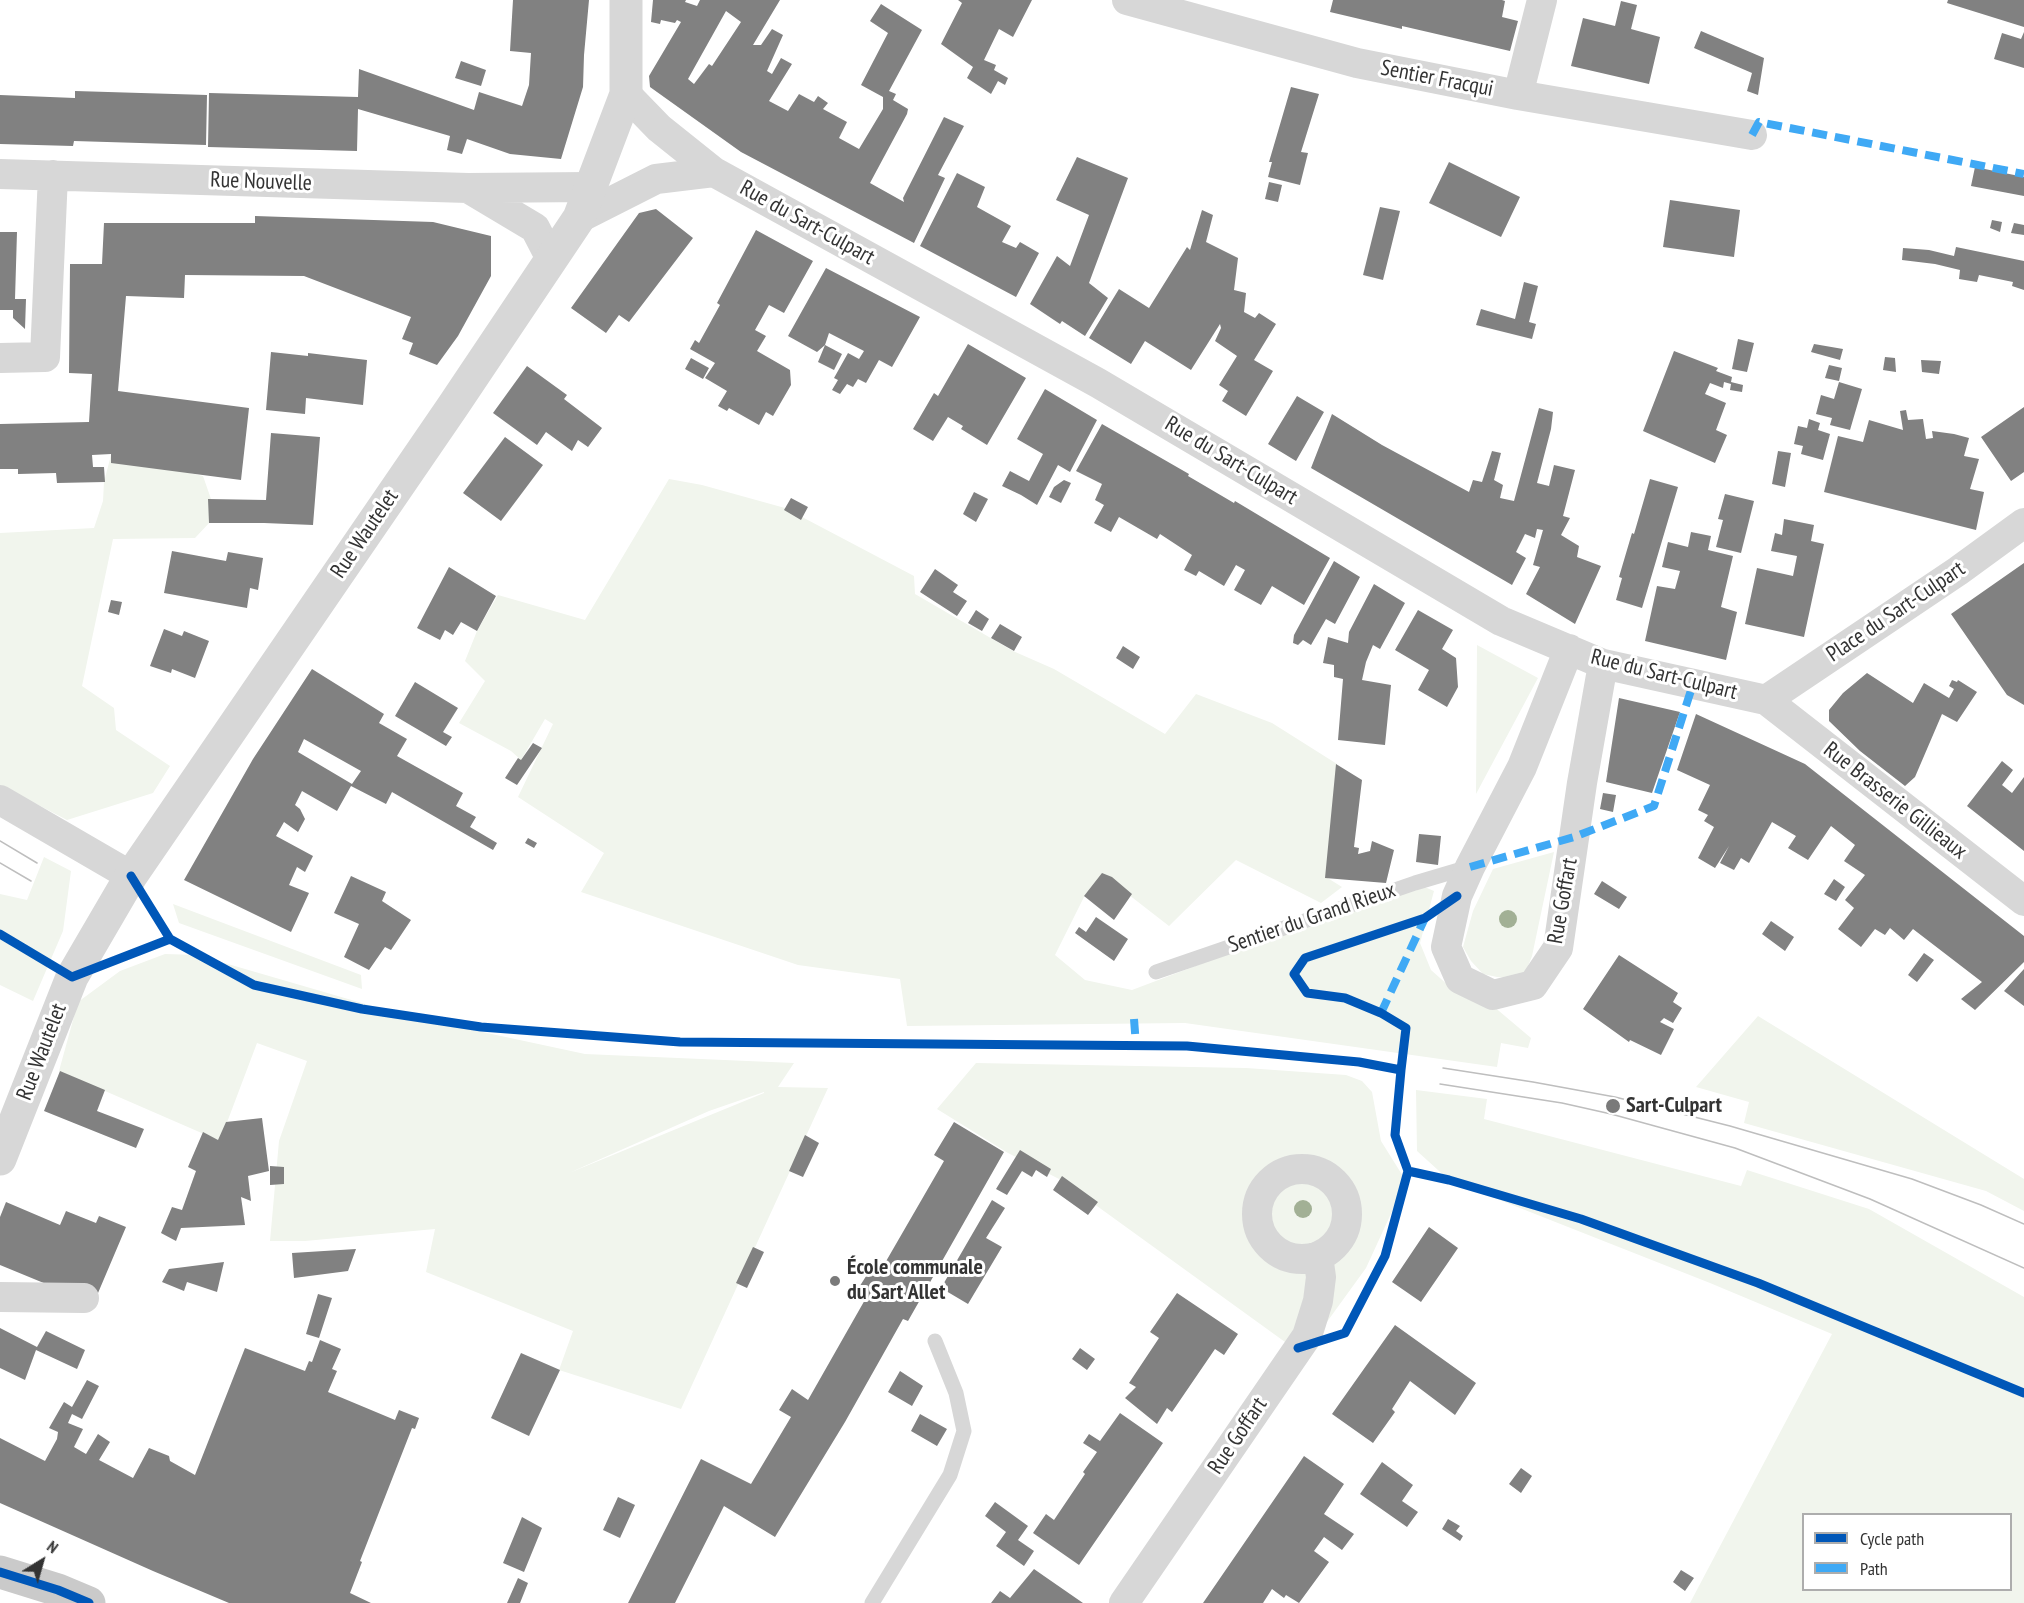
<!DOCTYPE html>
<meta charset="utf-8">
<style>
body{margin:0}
#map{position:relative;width:2024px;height:1603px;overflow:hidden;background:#fff;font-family:"PT Sans Narrow",sans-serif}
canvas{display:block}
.legend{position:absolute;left:1802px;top:1513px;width:210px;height:78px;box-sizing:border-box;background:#fff;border:2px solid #adadad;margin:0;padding:8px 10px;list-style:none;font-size:18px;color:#333}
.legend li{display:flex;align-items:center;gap:12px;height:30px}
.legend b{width:30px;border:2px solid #adadad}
.north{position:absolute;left:12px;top:1531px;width:60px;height:60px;-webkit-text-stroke:4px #fff;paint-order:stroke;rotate:37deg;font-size:16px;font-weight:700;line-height:24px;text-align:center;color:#333}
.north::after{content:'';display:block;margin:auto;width:21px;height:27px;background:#333;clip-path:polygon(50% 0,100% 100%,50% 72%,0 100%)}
</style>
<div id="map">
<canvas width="2024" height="1603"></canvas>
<ul class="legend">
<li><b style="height:8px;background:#0057b8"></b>Cycle path</li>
<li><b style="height:8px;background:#3fa9f5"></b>Path</li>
</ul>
<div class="north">N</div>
</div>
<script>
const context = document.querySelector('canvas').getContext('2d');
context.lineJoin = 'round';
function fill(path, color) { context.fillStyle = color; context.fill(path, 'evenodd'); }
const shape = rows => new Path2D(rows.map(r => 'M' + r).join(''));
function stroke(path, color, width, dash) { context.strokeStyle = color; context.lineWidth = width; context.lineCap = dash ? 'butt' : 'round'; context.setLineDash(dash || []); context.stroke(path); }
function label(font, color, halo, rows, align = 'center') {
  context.font = font + ' "PT Sans Narrow",sans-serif'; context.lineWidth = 6; context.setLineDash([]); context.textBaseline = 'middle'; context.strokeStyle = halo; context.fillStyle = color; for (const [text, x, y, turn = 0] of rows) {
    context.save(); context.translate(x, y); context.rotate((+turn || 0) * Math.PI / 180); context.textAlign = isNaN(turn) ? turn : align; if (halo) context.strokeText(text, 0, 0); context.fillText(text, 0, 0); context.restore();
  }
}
const green = shape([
 [111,455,203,476,211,499,211,521,195,538,113,539,82,686,114,708,116,730,170,766,153,793,67,820,0,785,0,533,94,528,103,501,104,482],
 [669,479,702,485,785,508,914,576,915,594,1013,651,1054,669,1165,734,1196,694,1272,723,1337,764,1326,877,1342,887,1321,903,1236,860,1169,926,1102,874,1084,897,1055,955,1085,980,1132,990,1415,883,1434,891,1420,943,1431,970,1458,994,1486,1000,1531,1038,1528,1048,1501,1043,1497,1067,1185,1023,907,1026,900,979,798,965,581,892,604,853,518,797,553,724,545,719,521,760,511,751,459,723,485,681,465,661,477,631,498,595,585,620],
 [1477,645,1538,678,1476,794],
 [1554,852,1532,956,1523,979,1497,977,1483,974,1471,961,1463,947,1473,911,1493,869],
 [44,857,71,871,63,931,33,1001,0,985,0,894,27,900],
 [173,904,361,975,362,989,179,923],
 [165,954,197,955,403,1015,585,1054,794,1063,778,1087,828,1088,681,1409,559,1370,573,1331,426,1272,435,1229,305,1241,270,1241,279,1141,307,1061,257,1043,220,1141,59,1071,78,1002,120,971],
 [764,1092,764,1093,569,1173,709,1111],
 [1758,1016,2024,1179,2024,1211,1986,1191,1744,1123,1749,1102,1696,1087],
 [976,1063,1246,1068,1346,1075,1362,1081,1372,1092,1381,1141,1406,1181,1366,1268,1303,1355,1061,1180,1008,1153,937,1109],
 [1416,1090,1487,1099,1484,1119,1741,1186,1747,1170,1869,1209,2024,1297,2024,1603,1690,1603,1832,1334,1710,1283,1449,1180,1417,1151],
 [1804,1514,2010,1514,2010,1590,1804,1590]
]);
const building = shape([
 [513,0,589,0,584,55,583,87,561,159,510,154,467,139,462,154,447,150,450,136,358,109,357,151,208,147,209,93,358,97,359,69,474,110,479,92,522,106,529,85,531,53,510,51],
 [653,0,686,0,685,2,697,6,700,0,780,0,753,45,761,45,772,29,783,35,767,71,772,74,781,58,792,64,769,101,788,111,799,94,814,102,818,96,828,103,823,109,847,122,839,138,859,149,883,109,883,97,861,85,888,33,870,21,881,4,922,30,889,91,896,94,893,100,908,109,907,114,870,183,904,202,903,198,944,117,964,126,938,175,945,178,914,243,741,152,650,87,649,76,681,22,677,20,675,23,661,20,660,24,651,22],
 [726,11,741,22,712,66,709,64,694,84,688,79],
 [958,0,1032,0,1013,37,999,29,984,60,996,65,994,70,1008,78,1005,85,998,81,991,94,967,78,973,67,941,44,962,3],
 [1333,0,1502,0,1505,1,1502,17,1518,21,1510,51,1402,26,1402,29,1330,12],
 [1948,0,2024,0,2024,27,1947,3],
 [1621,1,1637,5,1631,29,1660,37,1649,84,1571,66,1583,18,1615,26],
 [1701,31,1764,58,1758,95,1747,91,1752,73,1694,48],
 [2024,32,2024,68,1994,59,2002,33,2021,39],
 [461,61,486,70,481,86,455,78],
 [1291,87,1319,94,1301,152,1308,153,1300,185,1268,177,1272,162,1269,162],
 [75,91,207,95,206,145,74,141,73,146,0,144,0,95,75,98],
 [1077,157,1128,178,1089,283,1108,298,1085,336,1062,321,1060,324,1030,304,1057,256,1070,266,1089,215,1056,200],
 [1449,162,1520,197,1501,237,1429,203],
 [1975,167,2024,177,2024,196,1971,186],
 [957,173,985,187,977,207,1011,226,1002,242,1016,248,1020,242,1039,253,1016,297,920,246],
 [1269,182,1282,185,1278,202,1265,199],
 [1670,200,1740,210,1734,257,1663,247],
 [1380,207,1400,211,1383,280,1363,275],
 [656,209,693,238,629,322,619,315,606,333,571,308,639,213],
 [1202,210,1213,215,1206,242,1238,258,1234,290,1246,293,1244,312,1255,318,1259,313,1276,324,1254,360,1273,371,1246,416,1222,401,1228,391,1219,385,1237,356,1215,341,1221,328,1220,324,1191,370,1145,341,1131,364,1089,338,1119,289,1149,308,1187,247,1190,250],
 [255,216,433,222,491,236,491,276,458,336,437,365,409,354,413,343,402,339,411,317,304,276,185,275,184,298,126,296,118,391,249,408,241,480,111,463,111,454,92,455,93,467,104,467,105,482,57,483,56,473,18,474,18,469,0,469,0,424,89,422,92,374,69,373,70,264,102,264,104,223,255,223],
 [1992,220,2002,222,2000,232,1990,228],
 [2014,223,2024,225,2024,235,2011,233],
 [756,230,813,261,784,313,769,305,755,330,766,336,757,351,790,370,791,385,773,416,766,412,759,425,729,408,727,411,718,406,727,391,705,378,715,363,690,349,695,340,699,343,720,305,717,303],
 [0,232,17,232,15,299,26,299,25,329,13,318,13,310,0,310],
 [1956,247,2024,261,2024,290,2012,286,2013,282,1979,275,1977,282,1959,279,1960,270,1935,264,1902,260,1903,248,1929,250,1954,256],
 [826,268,920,317,892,367,879,360,866,383,858,379,853,387,847,384,840,394,832,390,838,380,834,378,848,353,859,359,864,351,829,333,825,345,842,354,834,370,818,362,825,345,817,352,788,336],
 [1524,282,1538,286,1529,322,1536,324,1532,339,1476,325,1481,309,1515,319],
 [1738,339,1754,343,1747,372,1732,369],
 [968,344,1026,378,987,445,961,429,963,426,948,417,933,441,913,429,934,393,938,396],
 [1814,344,1843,349,1840,360,1811,352],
 [1674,351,1718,368,1716,371,1732,377,1731,382,1743,385,1742,392,1730,390,1731,384,1724,382,1723,388,1710,383,1705,394,1726,403,1716,430,1727,435,1715,463,1643,431],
 [271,352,308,356,308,353,367,360,363,405,306,398,305,414,266,410],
 [1885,357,1895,358,1896,372,1883,370],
 [691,358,709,368,703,379,685,369],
 [1921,360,1941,361,1939,374,1922,372],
 [1829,365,1842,368,1839,381,1825,378],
 [527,366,567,395,564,399,602,428,588,447,578,440,572,451,546,432,537,445,493,413],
 [1839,382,1862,389,1850,430,1830,425,1832,418,1816,414,1821,395,1834,399],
 [1045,389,1097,420,1070,472,1058,465,1037,505,1021,495,1002,486,1010,471,1029,481,1043,454,1017,439],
 [1297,396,1324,412,1296,461,1268,444],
 [2024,407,2024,472,2011,481,1981,437],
 [1539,408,1553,412,1551,429,1537,483,1549,486,1554,465,1575,470,1563,516,1570,518,1561,535,1579,546,1577,557,1601,566,1575,624,1526,594,1540,567,1533,565,1543,530,1537,529,1535,538,1525,534,1516,552,1526,558,1512,585,1311,468,1332,414,1382,445,1469,492,1473,480,1482,482,1492,451,1501,453,1494,480,1503,485,1500,498,1514,501],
 [1906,410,1908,420,1923,419,1926,439,1933,438,1932,431,1954,434,1969,438,1964,456,1979,459,1970,489,1984,492,1976,530,1824,492,1838,436,1863,442,1869,420,1903,430,1900,411],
 [1809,419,1820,423,1818,430,1830,434,1823,460,1801,454,1803,446,1794,444,1798,426,1807,428],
 [1102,424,1189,474,1188,476,1234,503,1235,501,1330,558,1304,605,1272,586,1261,605,1234,590,1245,570,1236,565,1224,586,1199,571,1196,576,1184,570,1192,555,1160,534,1157,539,1119,517,1111,532,1094,523,1104,505,1095,500,1102,484,1076,471],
 [271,433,320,437,313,525,264,523,209,523,208,499,266,500],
 [505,437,543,465,501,521,463,493],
 [1778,451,1791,453,1785,487,1772,484],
 [1650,479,1678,487,1642,608,1616,600,1622,578,1619,577,1632,533,1634,534],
 [1064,480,1071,483,1061,503,1049,497,1054,487],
 [974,492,988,499,976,522,963,514],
 [1725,494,1754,501,1741,553,1716,547,1723,520,1718,519],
 [791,498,808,507,801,520,784,510],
 [1784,519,1814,525,1811,541,1824,544,1804,637,1745,624,1757,568,1793,576,1797,556,1771,551,1775,533,1782,535],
 [1691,532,1711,536,1708,550,1733,556,1721,607,1737,612,1726,660,1645,641,1657,586,1675,589,1680,571,1662,567,1668,542,1688,547],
 [172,551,226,561,228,552,263,558,258,590,250,588,247,608,164,593],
 [1334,561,1360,577,1335,624,1326,619,1311,645,1303,640,1298,645,1293,643,1294,635],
 [2024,563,2024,705,2007,695,1951,614],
 [449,567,496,596,477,631,461,622,453,635,445,630,440,640,417,628],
 [935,569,958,585,953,592,967,601,957,616,920,592],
 [1374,584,1405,603,1380,649,1373,645,1366,662,1362,680,1391,685,1385,745,1338,740,1343,679,1334,677,1334,665,1323,663,1328,637,1348,643,1349,632],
 [111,600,122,602,119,615,108,612],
 [976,610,989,619,982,631,968,623],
 [1418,610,1453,630,1442,649,1456,658,1458,687,1447,707,1418,690,1429,670,1395,650],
 [1000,624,1022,637,1014,651,991,638],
 [164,629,182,636,184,631,209,641,195,678,172,669,171,673,150,666],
 [1123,646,1140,657,1133,669,1116,658],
 [312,669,384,714,379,723,407,739,397,756,463,793,456,806,476,817,470,827,497,843,493,850,392,792,386,804,351,786,337,811,302,791,295,805,300,809,305,819,298,832,284,822,276,836,313,856,305,872,297,867,289,885,309,893,291,932,184,880,253,759],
 [304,739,361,771,352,784,298,752],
 [1867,673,1913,703,1924,683,1949,698,1954,689,1949,686,1952,680,1957,682,1958,680,1977,692,1957,722,1942,714,1915,777,1905,786,1860,751,1829,721,1829,710,1843,693],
 [415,682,458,708,443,732,452,737,446,746,395,716],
 [1619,698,1680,712,1652,793,1606,782],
 [1696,714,1805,764,2024,936,2024,962,1975,1010,1961,999,1982,982,1913,929,1904,940,1890,928,1885,935,1875,929,1861,947,1838,929,1854,908,1845,900,1865,875,1844,861,1855,845,1831,826,1808,860,1788,848,1796,836,1772,822,1749,863,1741,858,1734,870,1720,863,1729,846,1715,868,1698,858,1714,827,1704,821,1708,815,1698,810,1710,785,1677,770],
 [533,743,542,748,517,785,505,778,518,758,521,760],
 [2002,761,2013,770,2002,785,2012,793,2024,777,2024,851,1967,806],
 [1336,764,1362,780,1354,847,1359,848,1358,854,1370,851,1372,841,1394,850,1386,883,1325,878],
 [1603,793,1616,795,1613,812,1600,809],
 [1419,834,1441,836,1438,865,1416,862],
 [528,838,537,843,534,848,525,843],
 [1102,873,1112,877,1132,894,1114,920,1084,896],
 [351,876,386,892,382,901,411,920,391,950,385,947,369,970,344,957,359,924,334,913],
 [1834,879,1845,887,1836,901,1824,894],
 [1602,881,1627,897,1619,909,1594,894],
 [1096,917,1128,939,1114,961,1075,933,1079,927,1086,932],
 [1771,921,1794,937,1785,951,1762,934],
 [1924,953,1934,960,1917,982,1908,975],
 [1619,955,1678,993,1673,1002,1682,1008,1673,1023,1664,1018,1660,1022,1674,1029,1661,1055,1630,1040,1629,1042,1583,1009],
 [2024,969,2024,1006,2004,991],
 [60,1071,105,1090,97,1111,144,1129,136,1148,44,1111],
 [262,1118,269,1171,248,1176,251,1201,241,1197,245,1225,181,1228,176,1241,161,1233,172,1207,182,1210,196,1171,188,1167,203,1132,218,1140,226,1122],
 [954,1122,1004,1152,908,1321,903,1319,845,1422,775,1537,724,1506,675,1603,628,1603,701,1459,751,1484,791,1417,779,1410,792,1389,808,1400,866,1298,856,1292,877,1259,885,1263,944,1161,934,1155],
 [805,1135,819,1143,803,1177,789,1171],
 [1020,1150,1051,1169,1047,1177,1036,1170,1032,1177,1022,1171,1007,1195,996,1189],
 [270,1166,284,1167,284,1184,270,1185],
 [1062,1176,1098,1202,1088,1215,1053,1190],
 [992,1200,1005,1208,986,1238,1002,1247,968,1304,941,1288],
 [6,1202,60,1225,66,1211,96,1223,99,1216,126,1227,98,1293,68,1293,0,1265,0,1217],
 [1429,1227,1458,1248,1421,1302,1392,1282],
 [753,1247,764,1252,747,1288,736,1283],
 [356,1249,348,1271,294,1278,292,1253],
 [224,1262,217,1292,187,1282,184,1291,162,1282,169,1269],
 [1177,1293,1238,1334,1224,1355,1215,1349,1172,1412,1167,1408,1157,1424,1125,1398,1136,1387,1129,1383,1159,1338,1150,1332],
 [318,1294,332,1298,319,1338,306,1334],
 [1395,1325,1476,1383,1455,1415,1410,1381,1392,1409,1395,1412,1373,1443,1332,1414],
 [0,1328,37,1347,46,1331,85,1350,77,1369,36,1350,25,1380,0,1368],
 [320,1340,341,1349,332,1369,337,1371,328,1392,395,1420,399,1410,419,1418,415,1429,412,1428,360,1561,362,1562,350,1593,371,1603,229,1603,153,1571,0,1503,0,1438,45,1461,57,1439,58,1432,49,1428,64,1402,72,1407,87,1380,99,1386,82,1419,72,1414,68,1423,83,1429,74,1447,86,1454,98,1434,110,1442,99,1460,133,1478,149,1448,169,1456,170,1461,195,1475,245,1348,305,1371,309,1361,312,1362],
 [1080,1348,1095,1359,1087,1370,1072,1359],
 [521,1353,560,1370,529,1436,491,1418],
 [900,1371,923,1386,912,1406,888,1392],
 [1120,1413,1163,1443,1079,1565,1033,1533,1046,1514,1054,1520,1085,1474,1083,1472,1097,1452,1083,1443,1089,1434,1100,1441],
 [920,1414,947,1429,937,1446,911,1431],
 [1304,1456,1344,1484,1324,1514,1354,1534,1342,1550,1324,1537,1314,1551,1329,1562,1299,1603,1286,1595,1284,1598,1272,1589,1263,1603,1203,1603],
 [1382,1462,1413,1485,1402,1501,1418,1512,1407,1527,1360,1494],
 [1521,1468,1532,1476,1521,1493,1509,1484],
 [618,1497,635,1505,620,1538,603,1530],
 [995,1502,1028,1526,1018,1540,1034,1551,1024,1566,996,1546,1006,1532,985,1516],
 [522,1517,542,1528,524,1572,503,1563],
 [1448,1519,1460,1526,1456,1531,1463,1536,1460,1541,1442,1529],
 [1034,1569,1044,1576,1083,1603,991,1603,1000,1591,1010,1598],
 [1681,1570,1694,1578,1685,1591,1673,1582],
 [518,1578,528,1583,520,1603,507,1603]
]);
const service = shape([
 [1156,972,1415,883,1469,867],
 [872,1603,950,1475,964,1431,956,1393,935,1341]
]);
const minor = shape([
 [1127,0,1357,63,1518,95,1752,135],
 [626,94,659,128,714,172,1098,383,1501,621,1603,664,1766,700,2024,901],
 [1518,95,1542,0],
 [0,174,468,188,590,187],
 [468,188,535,228,551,259],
 [579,218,656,179,714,172],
 [0,358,45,357,53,175],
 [1569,649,1522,767,1470,867,1457,896,1446,947,1460,979,1493,995,1533,985,1558,948,1582,783,1603,664],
 [1766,700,1958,571,2024,523],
 [0,800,131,876],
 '1257 1214a45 45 0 1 1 90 0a45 45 0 1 1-90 0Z',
 [0,1297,84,1298],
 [1124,1603,1307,1336,1318,1301,1321,1277,1318,1256]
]);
const tertiary = shape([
 [0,1159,72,977,131,876,453,406,579,218,626,94,626,0]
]);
const primary = shape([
 [0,1572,58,1590,89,1603]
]);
const tram = shape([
 [0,841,37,863],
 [0,863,31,881],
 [1443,1068,1533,1082,1615,1097,1730,1126,1912,1179,1981,1205,2024,1224],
 [1440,1084,1562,1103,1611,1114,1735,1148,1870,1199,2024,1268]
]);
const quiet = shape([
 [1752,135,1759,122,2024,174],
 [1470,867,1574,837,1654,806,1693,684],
 [1381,1013,1425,918],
 [1134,1019,1136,1045]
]);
const cycleway = shape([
 [131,876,170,939,254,985,362,1009,481,1027,680,1042,1187,1046,1359,1062,1401,1070,1395,1135,1408,1171,1449,1180,1581,1219,1758,1283,2024,1393],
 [0,934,72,977,170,939],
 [1401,1070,1406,1028,1381,1013,1345,998,1307,993,1294,974,1305,958,1425,918,1457,896],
 [1298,1348,1345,1333,1385,1256,1408,1171],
 [0,1572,58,1590,89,1603]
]);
const trees = [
 [1508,919],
 [1303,1209]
];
const markers = [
 [1613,1106,8,"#7a7a7a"],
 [835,1281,6,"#7a7a7a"]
];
const streetNames = [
 ["Sentier Fracqui",1437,79,11],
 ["Rue Nouvelle",261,182,2],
 ["Rue du Sart-Culpart",807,223,29],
 ["Rue du Sart-Culpart",1231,461,31],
 ["Rue Wautelet",365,534,-56],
 ["Place du Sart-Culpart",1896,612,-34],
 ["Rue du Sart-Culpart",1664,675,14],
 ["Rue Brasserie Gillieaux",1895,801,38],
 ["Rue Goffart",1563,901,-80],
 ["Sentier du Grand Rieux",1312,918,-19],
 ["Rue Wautelet",42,1052,-69],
 ["Rue Goffart",1238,1436,-56]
];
const poiNames = [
 ["Sart-Culpart",1626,1106],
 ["École communale",847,1268],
 ["du Sart Allet",847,1293]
];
fill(green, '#f1f5ed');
fill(building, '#818181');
stroke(service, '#d7d7d7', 15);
stroke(minor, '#d7d7d7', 30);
stroke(tertiary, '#d7d7d7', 33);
stroke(primary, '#cacaca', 33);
stroke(tram, '#bebebe', 1.5);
stroke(quiet, '#3fa9f5', 8, [15, 8]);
stroke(cycleway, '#0057b8', 9);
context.fillStyle = '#a2b095';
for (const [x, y] of trees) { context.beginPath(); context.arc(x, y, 9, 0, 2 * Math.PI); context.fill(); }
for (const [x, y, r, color] of markers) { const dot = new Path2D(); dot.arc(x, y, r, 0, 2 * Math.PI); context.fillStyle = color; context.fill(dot); stroke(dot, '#fff', 2); }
label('22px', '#333', '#fff', streetNames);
label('bold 22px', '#333', '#fff', poiNames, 'left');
</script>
